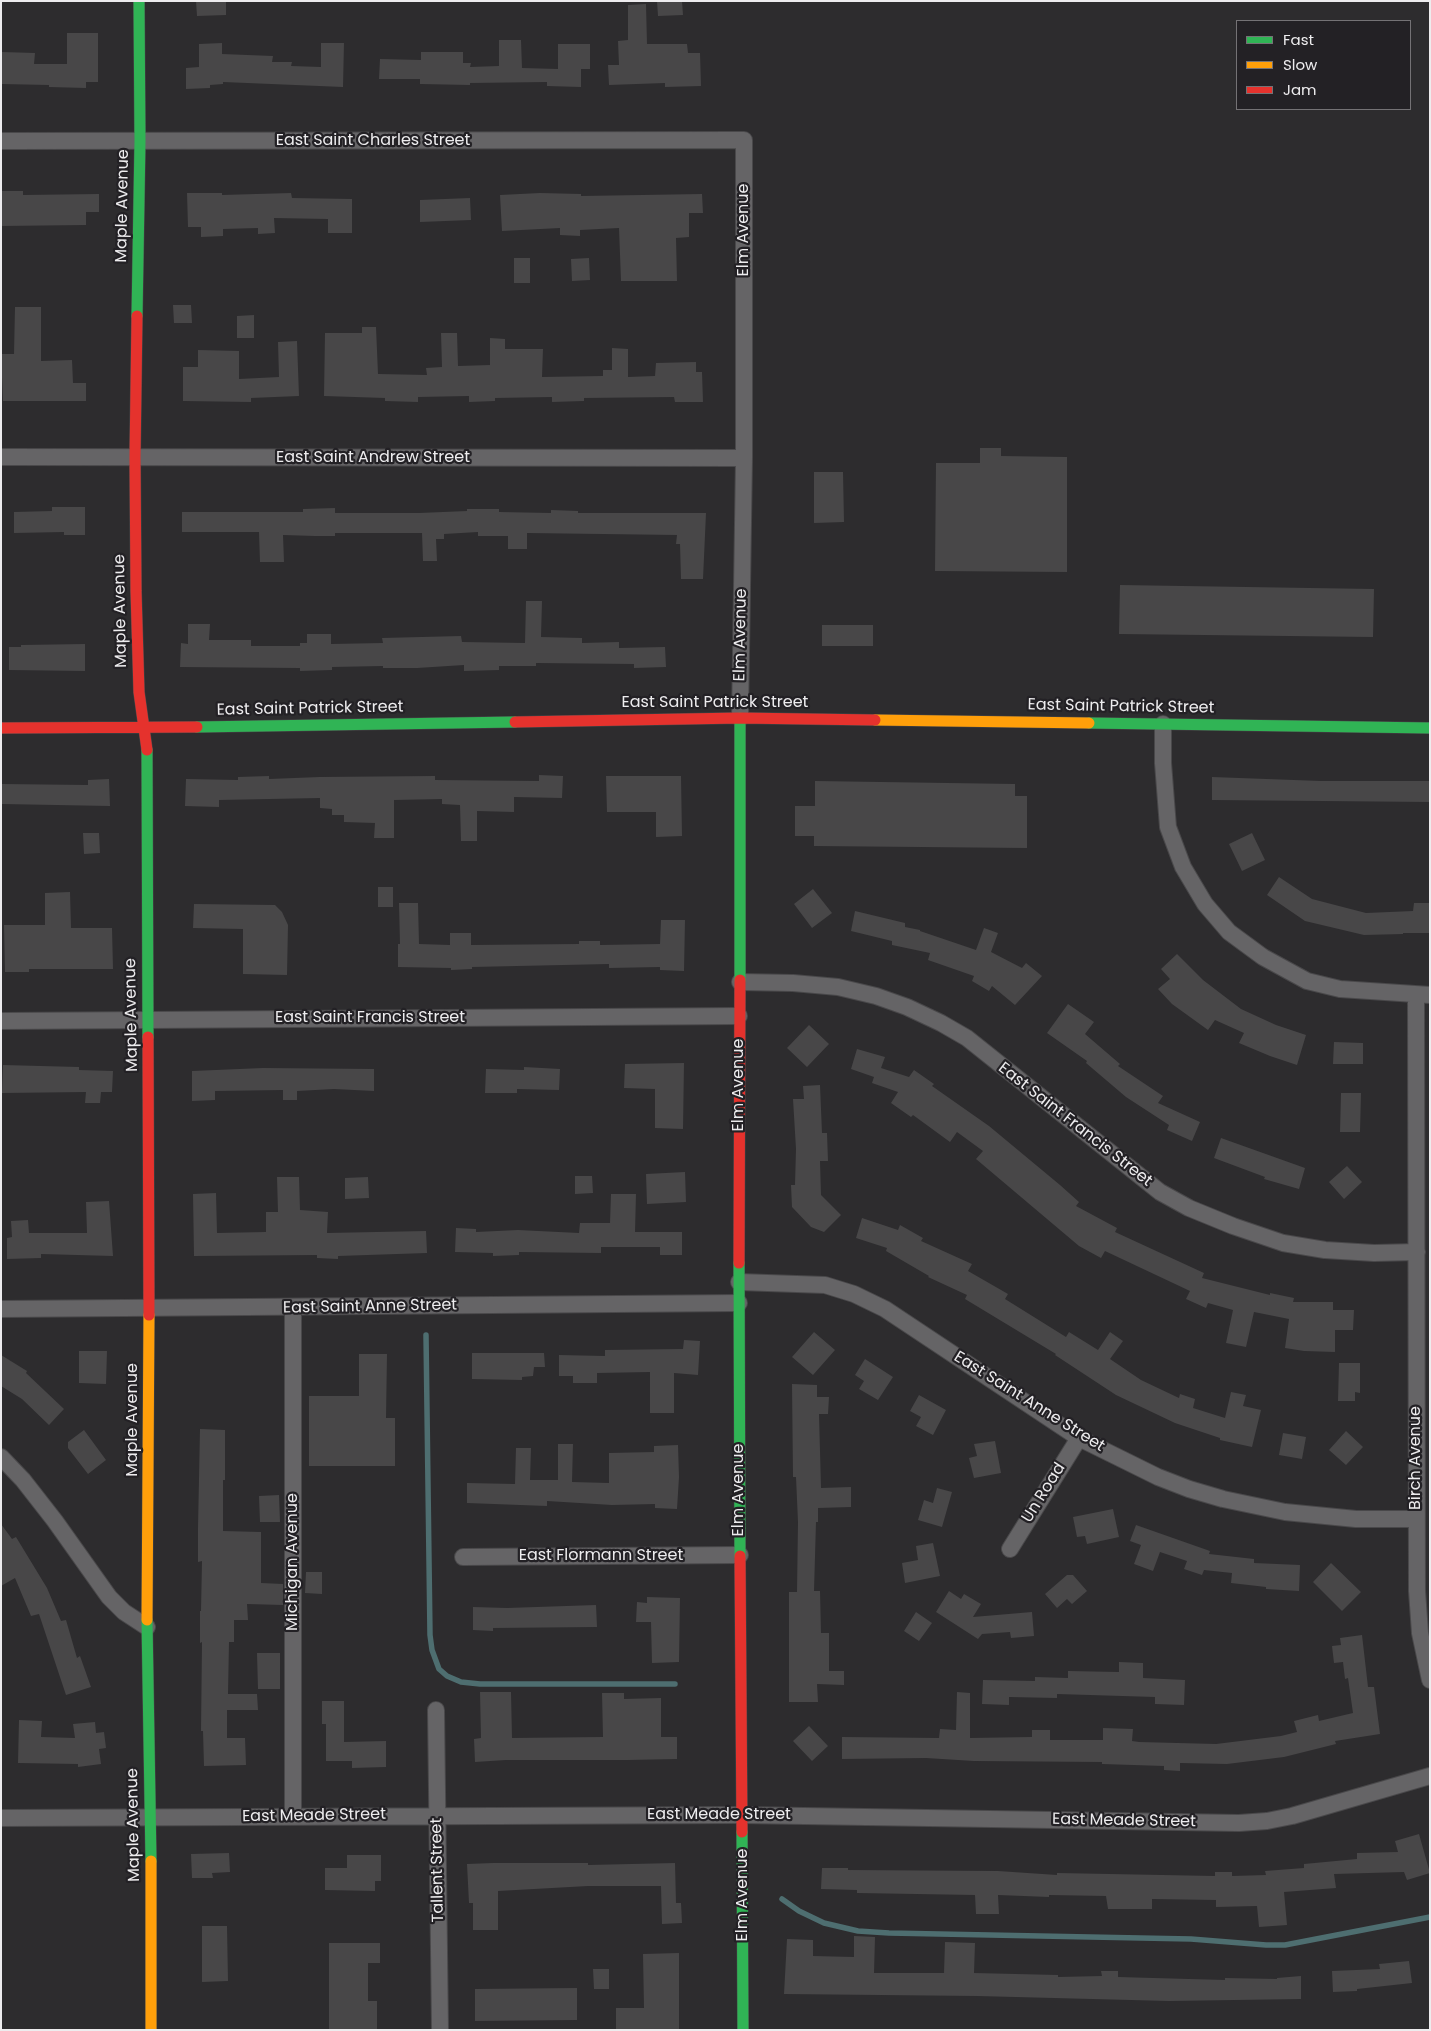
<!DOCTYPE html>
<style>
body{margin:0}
#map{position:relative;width:1431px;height:2031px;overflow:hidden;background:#2d2c2e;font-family:Poppins,sans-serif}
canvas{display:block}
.frame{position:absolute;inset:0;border:2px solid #edecee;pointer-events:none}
.legend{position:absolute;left:1236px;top:20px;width:175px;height:90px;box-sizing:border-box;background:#232125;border:1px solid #747275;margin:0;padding:6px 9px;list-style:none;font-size:15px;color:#edecee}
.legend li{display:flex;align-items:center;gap:10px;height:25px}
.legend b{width:25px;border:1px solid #747275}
</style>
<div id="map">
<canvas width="1431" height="2031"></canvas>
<div class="frame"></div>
<ul class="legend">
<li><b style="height:6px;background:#30b455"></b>Fast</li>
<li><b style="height:6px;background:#ff9f0a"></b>Slow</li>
<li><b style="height:6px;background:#e5322d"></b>Jam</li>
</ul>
</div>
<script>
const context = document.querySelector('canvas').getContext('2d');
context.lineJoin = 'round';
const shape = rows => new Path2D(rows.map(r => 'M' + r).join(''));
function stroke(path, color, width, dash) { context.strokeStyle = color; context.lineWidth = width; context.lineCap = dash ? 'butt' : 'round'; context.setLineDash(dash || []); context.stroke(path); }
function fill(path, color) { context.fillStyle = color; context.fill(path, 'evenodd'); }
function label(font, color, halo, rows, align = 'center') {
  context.font = font + ' Poppins,sans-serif'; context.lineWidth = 4.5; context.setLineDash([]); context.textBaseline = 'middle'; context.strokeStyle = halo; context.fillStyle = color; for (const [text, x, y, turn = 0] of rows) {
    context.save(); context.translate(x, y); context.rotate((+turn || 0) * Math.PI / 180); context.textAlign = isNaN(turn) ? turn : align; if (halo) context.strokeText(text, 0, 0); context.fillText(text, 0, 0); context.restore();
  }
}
const stream = shape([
 [426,1335,430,1635,432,1650,439,1669,447,1676,461,1682,480,1684,675,1684],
 [782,1899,799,1911,824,1923,858,1931,889,1933,1191,1939,1266,1945,1285,1945,1430,1917]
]);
const building = shape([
 [196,1,226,1,226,15,197,16],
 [657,1,682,1,683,15,658,16],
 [646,4,647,44,687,44,688,53,700,53,701,86,665,87,665,83,609,85,608,65,619,65,618,41,628,40,628,5],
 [67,33,98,33,98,82,86,82,86,88,49,87,49,85,1,84,2,52,35,53,34,64,67,64],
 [499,40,521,40,522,68,558,69,558,44,590,44,590,69,581,69,581,87,547,86,547,82,470,83,470,85,420,84,420,79,379,79,380,59,421,60,421,52,463,52,463,63,471,63,470,67,499,66],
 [222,43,222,54,273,56,272,62,292,62,291,66,321,67,321,43,344,43,343,87,223,82,223,84,210,85,210,88,186,89,186,68,199,67,199,44],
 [1,191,23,191,23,195,99,194,99,212,86,212,86,225,1,226],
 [187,193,222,193,222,195,291,193,292,198,352,199,352,233,328,233,328,219,274,218,275,233,258,234,258,228,223,229,223,236,201,237,201,227,188,227],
 [540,193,581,194,581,196,702,194,703,213,689,213,689,237,676,238,677,281,621,281,619,228,580,230,580,236,560,235,560,228,502,231,500,195],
 [470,198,471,220,420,222,420,200],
 [514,258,530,258,530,283,514,283],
 [589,258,590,280,572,281,571,259],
 [173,305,191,305,192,323,174,323],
 [15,307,41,307,41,361,72,360,73,383,86,383,86,401,3,401,1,354,14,354],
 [254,315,254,338,237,338,237,316],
 [362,327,376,327,378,374,427,375,426,368,442,367,441,333,457,333,458,366,490,365,490,338,505,339,505,349,543,349,542,377,603,376,603,370,612,370,612,348,628,349,628,377,655,376,656,363,696,362,696,372,702,372,703,402,675,402,674,397,584,398,584,401,552,402,552,397,495,398,495,401,469,402,469,396,418,397,418,402,385,401,385,398,324,396,325,333,362,333],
 [297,341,299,396,251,398,251,402,183,401,183,367,198,367,198,350,239,351,239,379,279,377,278,342],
 [980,448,1001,448,1001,456,1067,457,1067,572,935,571,936,463,980,463],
 [814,472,843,472,844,522,814,523],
 [52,507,85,507,85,535,64,535,64,532,14,533,14,512,52,511],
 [335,508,335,513,419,513,467,511,467,509,499,509,499,512,551,513,551,510,578,511,578,513,706,513,703,579,681,579,680,544,676,544,677,535,527,533,527,549,508,549,508,536,478,536,478,532,444,534,444,539,436,539,437,561,423,561,422,533,335,533,335,536,315,536,283,535,284,562,260,562,259,532,182,532,182,512,303,512,303,509],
 [1120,585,1374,589,1373,637,1119,634],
 [526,601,542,601,541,637,582,638,582,643,619,642,619,648,665,647,666,667,634,668,634,664,536,663,536,666,499,666,499,670,464,671,464,665,417,668,383,668,383,666,332,667,332,670,300,671,300,668,180,667,181,643,188,644,188,624,210,624,209,640,251,640,251,646,300,646,300,643,307,643,307,634,331,634,331,644,383,643,382,638,461,636,462,642,525,643],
 [822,625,873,625,873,646,822,646],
 [85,644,85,671,9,670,9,647,21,647,21,645],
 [539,775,563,776,562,798,514,797,514,812,477,811,477,841,461,841,460,805,442,804,442,799,394,800,394,838,374,838,375,823,344,822,344,815,332,815,332,809,320,808,320,798,219,800,219,807,185,806,186,779,238,780,238,777,269,776,269,779,320,777,435,776,435,780,539,781],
 [606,776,681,776,682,836,656,837,656,812,607,812],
 [1212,777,1321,781,1430,781,1430,802,1212,800],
 [109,779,110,806,2,804,2,784,88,785,88,780],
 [815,781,1015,784,1015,796,1027,796,1027,848,814,846,814,836,795,836,795,806,815,806],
 [83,833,99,833,100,853,84,854],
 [1252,833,1265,860,1242,871,1229,844],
 [1279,877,1312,899,1366,913,1413,911,1414,903,1430,903,1430,933,1403,933,1403,934,1364,935,1305,921,1267,895],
 [378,887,393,887,393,907,378,907],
 [813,889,832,913,812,928,794,904],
 [70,892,71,928,112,928,113,969,29,969,29,972,5,972,4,925,45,925,45,893],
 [399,903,418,903,419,944,450,945,450,933,471,933,471,945,579,944,579,941,600,941,600,945,660,944,661,920,685,920,684,971,660,970,660,967,609,968,609,964,472,967,472,969,451,970,451,968,398,967,398,944,400,944],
 [194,904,275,905,282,912,288,925,287,975,243,974,243,929,193,928],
 [855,911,905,923,905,927,920,930,920,931,976,950,984,928,998,933,991,952,1022,968,1026,963,1042,976,1015,1005,992,986,989,991,972,981,974,976,928,960,930,953,892,945,892,941,851,931],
 [1177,954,1203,980,1241,1009,1276,1025,1306,1035,1297,1065,1270,1056,1239,1043,1244,1033,1215,1020,1208,1030,1172,1004,1158,989,1170,979,1161,969],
 [1068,1004,1094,1022,1085,1034,1120,1064,1118,1066,1163,1096,1158,1103,1200,1122,1192,1141,1167,1130,1169,1125,1126,1097,1086,1063,1087,1061,1047,1033],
 [809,1025,829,1044,807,1067,787,1048],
 [1334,1042,1363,1043,1363,1064,1333,1064],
 [857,1049,885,1057,881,1068,909,1077,914,1070,934,1084,932,1086,989,1126,1060,1185,1079,1202,1076,1206,1117,1228,1115,1232,1204,1273,1202,1278,1270,1295,1270,1293,1294,1298,1293,1302,1333,1302,1333,1310,1354,1310,1353,1330,1335,1330,1335,1352,1304,1351,1285,1348,1289,1319,1254,1312,1246,1347,1226,1343,1233,1310,1208,1303,1206,1308,1186,1299,1190,1291,1105,1251,1101,1258,1079,1246,976,1159,983,1151,957,1132,950,1142,913,1115,911,1117,891,1103,898,1092,872,1083,874,1077,851,1069],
 [684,1063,683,1129,655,1128,655,1089,624,1088,625,1064],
 [3,1065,79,1067,79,1070,113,1071,112,1092,101,1092,100,1103,85,1103,86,1092,2,1093],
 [524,1067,560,1069,559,1090,517,1089,517,1093,485,1093,486,1069,524,1070],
 [263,1068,374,1069,374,1091,334,1089,297,1091,297,1100,283,1100,283,1090,215,1091,215,1100,192,1101,192,1071],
 [820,1085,822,1133,827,1133,828,1161,820,1161,821,1195,841,1215,824,1232,811,1227,792,1207,791,1185,795,1185,796,1149,793,1099,804,1099,803,1086],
 [1341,1093,1361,1093,1360,1132,1340,1132],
 [1221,1138,1305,1168,1299,1189,1264,1179,1265,1177,1214,1158],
 [1347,1166,1362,1182,1344,1199,1329,1182],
 [685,1172,686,1202,647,1204,646,1174],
 [575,1176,592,1176,593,1193,575,1194],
 [277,1177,299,1177,300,1210,328,1212,327,1233,426,1231,427,1253,338,1256,338,1259,317,1258,317,1255,194,1256,193,1194,216,1193,217,1233,266,1232,266,1212,278,1212],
 [368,1177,369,1198,345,1199,345,1178],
 [611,1194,636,1194,635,1232,682,1232,682,1255,660,1255,660,1247,601,1247,601,1253,519,1252,519,1255,493,1256,493,1253,455,1252,456,1228,476,1229,476,1232,518,1230,579,1233,580,1223,610,1223],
 [109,1201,113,1256,41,1254,41,1258,7,1259,7,1238,12,1237,11,1221,28,1220,29,1233,87,1233,86,1202],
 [862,1218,898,1230,900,1225,923,1238,921,1241,972,1264,968,1271,1008,1294,1005,1299,1066,1337,1069,1332,1098,1350,1110,1332,1123,1341,1110,1359,1141,1380,1179,1398,1180,1394,1195,1399,1193,1408,1225,1418,1231,1392,1246,1395,1243,1406,1261,1410,1252,1447,1220,1440,1220,1438,1175,1423,1116,1395,1055,1355,1056,1354,965,1299,967,1295,928,1277,929,1276,886,1251,887,1248,856,1238],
 [814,1332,835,1350,813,1375,792,1357],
 [684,1340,700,1341,698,1375,674,1373,674,1413,650,1413,650,1372,597,1373,597,1383,573,1383,573,1376,559,1376,559,1355,605,1356,605,1350,683,1349],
 [79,1351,107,1351,106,1384,79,1383],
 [472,1353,544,1353,545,1367,534,1367,533,1376,522,1377,522,1380,472,1379],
 [359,1354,387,1354,386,1418,395,1418,395,1466,309,1466,309,1396,359,1396],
 [1,1355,27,1371,26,1373,64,1409,49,1425,22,1399,1,1386],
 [865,1359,893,1377,878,1400,859,1389,864,1381,855,1375],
 [1339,1363,1360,1363,1360,1393,1355,1392,1355,1401,1338,1401],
 [792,1384,817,1385,817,1397,829,1397,828,1414,819,1414,821,1488,851,1487,851,1507,818,1508,818,1522,816,1522,814,1591,820,1591,821,1633,829,1633,829,1671,844,1671,844,1685,817,1684,818,1702,789,1702,789,1592,797,1592,798,1522,796,1477,793,1477],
 [919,1395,946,1410,933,1435,916,1426,921,1417,910,1411],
 [200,1429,225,1430,225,1480,223,1480,223,1531,261,1532,261,1583,283,1584,283,1605,247,1604,248,1620,234,1620,234,1642,229,1642,228,1694,257,1694,258,1710,227,1710,227,1738,245,1738,246,1765,204,1766,203,1731,201,1731,202,1642,200,1643,200,1611,201,1611,202,1561,198,1562,198,1528],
 [84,1430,106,1460,88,1474,68,1448,68,1442],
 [1346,1431,1363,1447,1346,1465,1329,1450],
 [1283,1433,1306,1437,1302,1459,1279,1455],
 [995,1441,1001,1473,974,1478,969,1458,977,1456,974,1444],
 [558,1444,573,1444,572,1482,609,1483,609,1453,654,1452,654,1446,678,1445,679,1477,677,1509,655,1508,655,1504,612,1505,547,1501,547,1506,467,1503,467,1483,515,1484,516,1448,531,1448,530,1480,558,1480],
 [937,1488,952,1492,942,1527,918,1520,924,1500,933,1503],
 [279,1495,280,1522,260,1522,259,1496],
 [1113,1509,1119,1537,1087,1544,1085,1536,1077,1537,1073,1517],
 [1,1524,12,1539,16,1537,47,1588,61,1621,66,1620,77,1658,80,1656,91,1687,66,1695,39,1614,31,1616,15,1578,1,1586],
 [1136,1525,1210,1551,1209,1554,1254,1559,1254,1563,1300,1565,1299,1591,1266,1589,1266,1587,1231,1583,1232,1573,1204,1570,1202,1575,1184,1569,1187,1561,1160,1552,1153,1571,1134,1564,1141,1545,1130,1541],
 [933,1543,940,1576,905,1583,902,1563,918,1560,916,1546],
 [1331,1563,1361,1592,1342,1611,1313,1582],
 [306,1572,322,1572,322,1594,305,1593],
 [1067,1575,1073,1575,1087,1591,1072,1604,1067,1599,1057,1608,1045,1594],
 [949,1591,961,1599,964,1594,981,1604,973,1617,1032,1612,1034,1636,1011,1638,1010,1632,982,1634,978,1639,936,1612],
 [647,1597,680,1598,679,1662,652,1663,651,1622,636,1622,637,1602,647,1603],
 [596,1605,597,1627,493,1628,493,1631,473,1630,473,1607,507,1608],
 [916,1612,932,1623,919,1641,904,1631],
 [1362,1635,1368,1687,1374,1687,1380,1734,1335,1741,1336,1744,1284,1757,1227,1764,1180,1763,1180,1771,1164,1770,1164,1766,1102,1764,1102,1762,974,1761,926,1758,842,1759,842,1737,939,1738,940,1729,956,1730,957,1692,970,1693,970,1738,1032,1737,1032,1730,1050,1730,1050,1740,1103,1740,1103,1728,1133,1729,1132,1741,1139,1742,1216,1744,1281,1736,1297,1732,1294,1721,1318,1715,1319,1721,1353,1713,1348,1678,1345,1679,1343,1662,1334,1663,1332,1646,1341,1645,1340,1638],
 [257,1653,280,1653,280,1689,258,1689],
 [1119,1662,1143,1663,1143,1678,1185,1680,1184,1705,1155,1704,1155,1697,1057,1694,1057,1698,1009,1697,1009,1705,982,1704,983,1680,1035,1681,1035,1677,1068,1678,1068,1671,1119,1672],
 [480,1692,511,1692,512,1738,603,1737,602,1693,624,1693,624,1699,661,1698,661,1737,677,1737,677,1759,628,1760,506,1760,475,1762,474,1739,481,1738],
 [322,1701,344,1701,344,1742,386,1741,386,1767,352,1768,352,1761,326,1761,326,1724,322,1724],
 [19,1720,42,1721,41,1737,75,1738,73,1724,95,1722,96,1733,104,1732,106,1748,99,1749,101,1764,78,1767,78,1764,18,1763],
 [809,1726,828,1746,812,1761,793,1741],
 [1419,1834,1430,1873,1407,1880,1404,1872,1334,1874,1336,1888,1284,1892,1287,1925,1259,1927,1257,1906,1216,1907,1216,1900,1152,1899,1152,1909,1108,1909,1106,1896,1049,1895,1049,1897,998,1895,999,1914,976,1914,975,1895,857,1893,857,1890,821,1889,822,1868,848,1868,848,1870,998,1871,1057,1875,1057,1873,1215,1876,1215,1872,1232,1872,1232,1876,1266,1875,1265,1871,1304,1868,1304,1864,1357,1859,1357,1853,1398,1852,1395,1841],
 [229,1853,230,1872,212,1873,213,1878,192,1878,191,1854],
 [347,1855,381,1855,381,1881,375,1881,375,1891,325,1890,325,1868,347,1868],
 [493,1863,588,1863,588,1865,675,1863,676,1903,681,1903,682,1923,662,1924,661,1886,588,1886,498,1891,498,1930,473,1930,473,1903,469,1903,467,1864],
 [202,1926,227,1926,228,1981,202,1982],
 [854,1936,875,1937,874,1973,944,1973,945,1942,975,1943,974,1973,1058,1975,1058,1977,1102,1976,1101,1971,1118,1971,1118,1977,1225,1980,1225,1978,1277,1979,1277,1978,1301,1976,1301,1999,1169,2001,977,1996,784,1994,787,1939,813,1940,813,1956,854,1957],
 [329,1943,380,1943,380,1963,368,1963,368,2001,377,2001,377,2030,329,2030],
 [679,1953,679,2030,616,2030,616,2008,644,2008,643,1954],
 [1409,1961,1412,1983,1357,1989,1357,1991,1333,1992,1332,1971,1380,1969,1379,1964],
 [593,1969,609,1969,609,1989,594,1989],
 [577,1988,577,2020,475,2021,475,1989]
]);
const street = shape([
 [1,141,744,140,744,458,740,718],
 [1,457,744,458],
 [1163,724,1163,763,1168,827,1183,867,1205,904,1229,932,1263,957,1307,981,1340,989,1430,995],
 [740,982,793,983,838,987,876,996,907,1007,941,1023,967,1038,1160,1192,1189,1208,1233,1226,1283,1243,1325,1250,1374,1253,1417,1252],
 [1416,995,1417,1591,1420,1633,1430,1680],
 [1,1021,739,1016],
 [739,1282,825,1285,854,1294,885,1309,1079,1438,1158,1477,1189,1489,1223,1499,1285,1512,1356,1519,1415,1519],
 [293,1308,293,1816],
 [1,1309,739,1303],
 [1,1457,23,1480,55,1521,109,1597,124,1612,147,1627],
 [1010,1549,1079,1438],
 [463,1557,740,1555],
 [436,1710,440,2030],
 [1,1818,742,1815,1239,1823,1267,1821,1292,1816,1430,1776]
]);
const fast = shape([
 [137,316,140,141,139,1],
 [1089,723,1430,728],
 [197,727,515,722],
 [147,750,148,1037],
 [740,980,740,718],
 [739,1263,740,1556],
 [147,1620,151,1861],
 [742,1832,743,2030]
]);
const slow = shape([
 [875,720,1089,723],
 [147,1620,149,1315],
 [151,1861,151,2030]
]);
const jam = shape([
 [137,316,135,457,136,591,139,692,147,750],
 [515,722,740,718,875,720],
 [1,728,197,727],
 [148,1037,149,1315],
 [739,1263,740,980],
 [740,1556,742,1832]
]);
const streetNames = [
 ["East Saint Charles Street",373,141],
 ["Maple Avenue",123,206,-89],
 ["Elm Avenue",744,230,-90],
 ["East Saint Andrew Street",373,458],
 ["Maple Avenue",121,611,-91],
 ["Elm Avenue",741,635,-89],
 ["East Saint Patrick Street",715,703],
 ["East Saint Patrick Street",1121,707,1],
 ["East Saint Patrick Street",310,709,-1],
 ["Maple Avenue",132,1015,-91],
 ["East Saint Francis Street",370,1018],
 ["Elm Avenue",739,1085,-90],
 ["East Saint Francis Street",1075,1125,38],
 ["East Saint Anne Street",370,1307,-1],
 ["East Saint Anne Street",1029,1402,32],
 ["Maple Avenue",133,1420,-90],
 ["Birch Avenue",1416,1458,-90],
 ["Elm Avenue",739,1490,-90],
 ["Un Road",1044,1493,-58],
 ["East Flormann Street",601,1556],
 ["Michigan Avenue",293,1562,-90],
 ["East Meade Street",719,1815],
 ["East Meade Street",314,1816,-1],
 ["East Meade Street",1124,1821,1],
 ["Maple Avenue",134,1825,-91],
 ["Tallent Street",438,1870,-91],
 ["Elm Avenue",743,1895,-90]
];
stroke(stream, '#4e6e70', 5.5);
fill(building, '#484748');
stroke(street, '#49484a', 18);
stroke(fast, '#49484a', 12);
stroke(slow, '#49484a', 12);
stroke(jam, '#49484a', 12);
stroke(street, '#656466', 16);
stroke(fast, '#30b455', 11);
stroke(slow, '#ff9f0a', 11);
stroke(jam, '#e5322d', 11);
label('16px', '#edecee', '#232125', streetNames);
</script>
